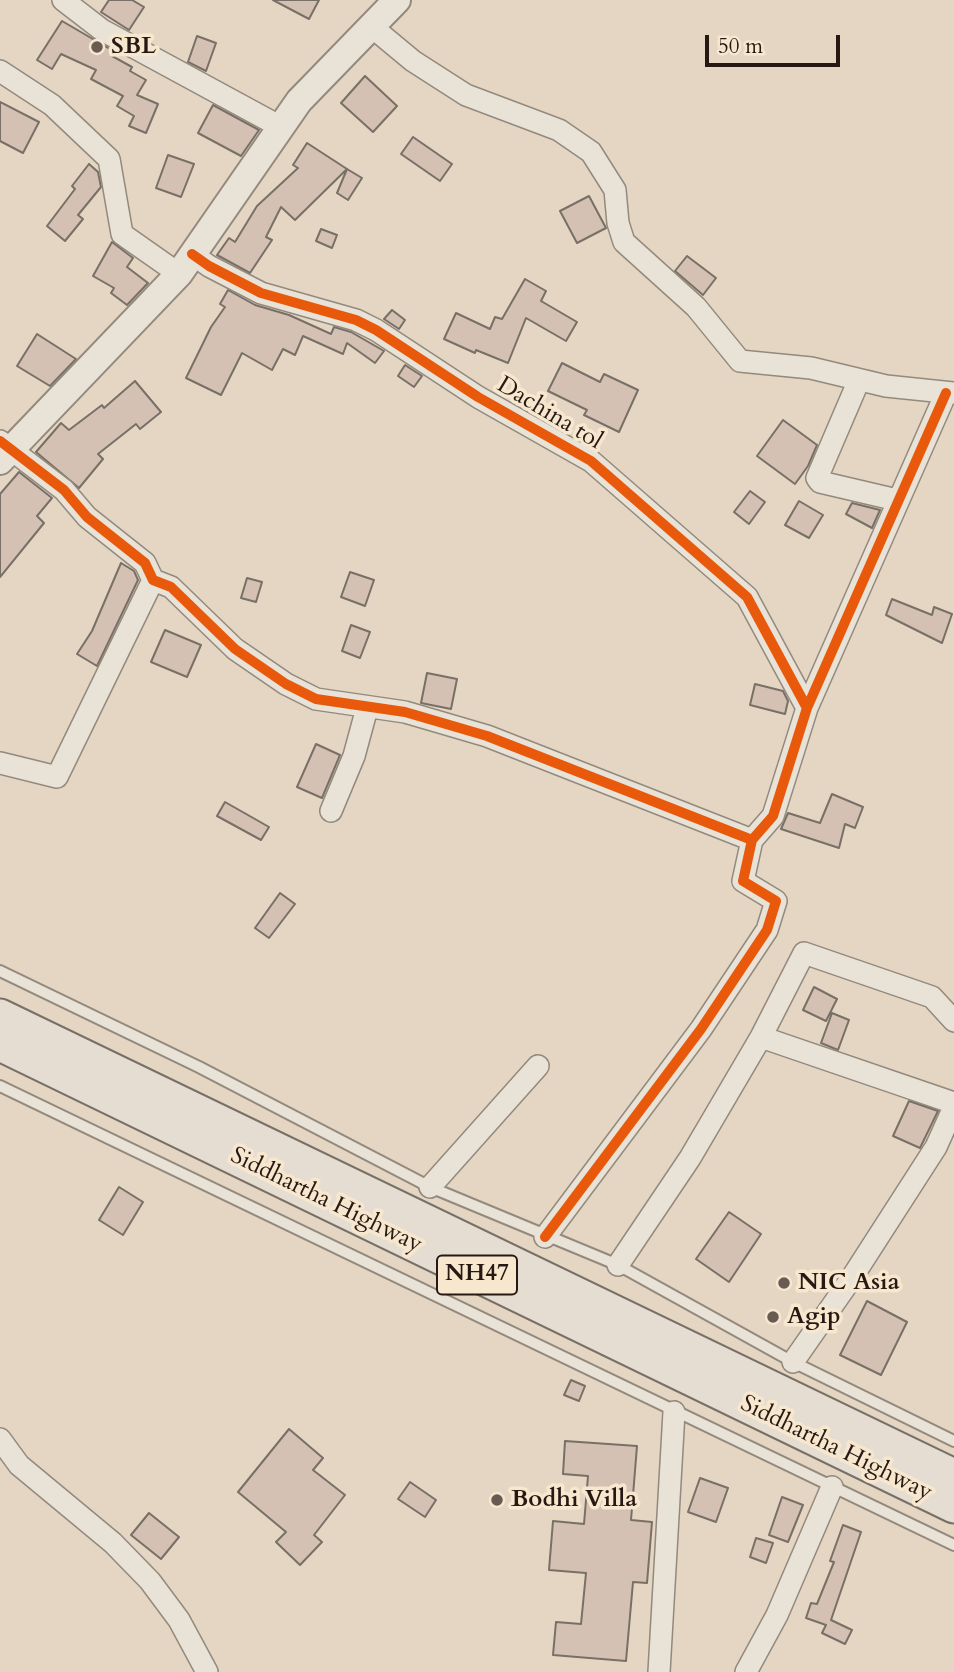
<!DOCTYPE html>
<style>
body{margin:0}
#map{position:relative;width:954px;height:1672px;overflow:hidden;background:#e4d6c2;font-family:Cardo,serif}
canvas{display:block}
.scale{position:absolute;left:705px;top:35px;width:135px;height:32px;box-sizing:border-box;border:4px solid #261914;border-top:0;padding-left:9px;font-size:21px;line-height:24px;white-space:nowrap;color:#261914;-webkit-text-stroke:5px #f7e7ce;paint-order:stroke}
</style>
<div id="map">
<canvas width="954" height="1672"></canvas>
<div class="scale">50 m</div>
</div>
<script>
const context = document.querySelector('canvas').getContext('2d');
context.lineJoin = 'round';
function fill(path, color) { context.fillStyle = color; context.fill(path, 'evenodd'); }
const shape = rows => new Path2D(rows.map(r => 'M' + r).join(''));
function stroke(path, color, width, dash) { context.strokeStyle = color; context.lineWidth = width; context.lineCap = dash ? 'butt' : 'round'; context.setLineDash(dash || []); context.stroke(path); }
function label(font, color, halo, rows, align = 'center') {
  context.font = font + ' Cardo,serif'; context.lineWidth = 7; context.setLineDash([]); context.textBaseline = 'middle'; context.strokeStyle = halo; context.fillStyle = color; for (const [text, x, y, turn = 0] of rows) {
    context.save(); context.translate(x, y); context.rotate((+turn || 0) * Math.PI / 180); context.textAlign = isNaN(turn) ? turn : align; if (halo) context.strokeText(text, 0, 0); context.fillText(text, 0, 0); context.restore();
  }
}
const building = shape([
 [109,0,132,0,144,7,129,30,101,12,109,0],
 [273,0,319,0,309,19,273,0],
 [62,21,115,52,112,56,132,67,130,71,146,80,137,95,158,104,146,133,129,126,134,116,117,106,123,96,91,79,96,70,61,54,52,69,37,60,62,21],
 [197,36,216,43,206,71,188,62,197,36],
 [365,76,397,106,373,132,341,103,365,76],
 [0,102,39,122,23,153,0,141,0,102],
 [213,105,259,130,241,156,198,133,213,105],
 [413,137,452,164,440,181,401,154,413,137],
 [307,143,347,169,295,220,281,207,266,237,272,240,250,273,217,255,229,238,235,242,257,206,298,168,293,165,307,143],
 [168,155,194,164,181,197,156,188,168,155],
 [89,164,98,172,101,187,78,215,83,219,65,241,47,226,75,189,72,186,89,164],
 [347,169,362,178,348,200,337,193,347,169],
 [589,196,606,228,577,243,560,211,589,196],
 [321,229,337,235,332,248,316,241,321,229],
 [112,242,133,258,127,267,148,283,127,305,111,293,114,288,93,276,112,242],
 [687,256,716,278,703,295,675,271,687,256],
 [525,279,546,291,541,301,577,322,566,341,526,318,508,363,476,350,475,353,444,339,456,313,490,329,495,317,502,319,525,279],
 [228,290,255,305,289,315,331,334,334,327,351,332,384,351,375,363,347,343,343,354,303,336,295,355,283,349,272,370,242,353,221,395,186,378,211,327,225,307,220,304,228,290],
 [392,310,405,320,399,329,384,319,392,310],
 [37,334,76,359,50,386,17,366,37,334],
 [562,363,600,382,604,374,638,390,619,432,584,415,587,410,548,391,562,363],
 [405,365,422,376,414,387,398,376,405,365],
 [135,381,161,412,140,429,136,424,98,454,103,459,79,488,36,452,61,423,69,430,102,405,104,408,135,381],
 [783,420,817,445,808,466,795,484,757,456,783,420],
 [19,472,52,498,37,516,44,523,0,577,0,494,19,472],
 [750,491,765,502,749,524,734,512,750,491],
 [799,501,823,515,809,538,785,525,799,501],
 [852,503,880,510,872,528,846,514,852,503],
 [121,563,134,571,138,580,97,666,77,654,92,631,121,563],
 [350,572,374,580,365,606,341,597,350,572],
 [247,578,262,582,256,602,241,598,247,578],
 [892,599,932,615,934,607,952,614,942,643,886,615,892,599],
 [351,625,370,632,360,658,342,651,351,625],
 [165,630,201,645,187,677,151,662,165,630],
 [427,673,457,679,451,709,421,703,427,673],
 [755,684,783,691,788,701,785,714,750,705,755,684],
 [316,744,340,755,322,798,297,787,316,744],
 [832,794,863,807,855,828,845,824,839,848,781,829,788,813,820,823,832,794],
 [225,802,269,827,261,840,217,816,225,802],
 [280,893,295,904,269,938,255,928,280,893],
 [814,987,837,999,826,1021,803,1010,814,987],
 [832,1013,849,1020,838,1050,821,1043,832,1013],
 [909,1101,938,1111,920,1148,893,1136,909,1101],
 [119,1187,143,1202,123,1235,99,1220,119,1187],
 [729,1212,761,1234,729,1282,696,1259,729,1212],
 [867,1301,907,1322,881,1375,840,1355,867,1301],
 [571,1380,585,1386,579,1401,564,1395,571,1380],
 [289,1429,323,1458,313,1470,345,1495,314,1535,322,1542,300,1565,276,1542,286,1532,238,1492,289,1429],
 [565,1441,637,1446,631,1520,652,1522,647,1583,633,1582,626,1661,553,1655,556,1622,581,1624,586,1573,549,1570,553,1521,584,1524,588,1476,563,1474,565,1441],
 [700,1478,728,1488,716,1522,688,1512,700,1478],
 [410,1482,436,1500,425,1517,398,1499,410,1482],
 [782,1497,803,1505,788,1542,769,1535,782,1497],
 [149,1513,179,1537,161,1559,131,1535,149,1513],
 [843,1525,861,1532,831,1620,852,1630,845,1644,822,1633,826,1625,806,1618,811,1603,817,1604,834,1562,830,1561,843,1525],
 [756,1538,773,1543,766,1563,750,1557,756,1538]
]);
const service = shape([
 [0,971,199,1067,430,1187,618,1265,793,1362,954,1441],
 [0,1086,954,1545]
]);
const minor = shape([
 [63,0,102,30,279,126],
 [372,27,413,61,466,95,559,130,591,152,615,190,618,223,624,242,696,307,740,361,811,368,886,386,954,393],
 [0,71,52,105,109,159,122,234,179,274],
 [192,254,209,266,261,293,356,320,376,330,478,397,591,461,747,597,807,708],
 [859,380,817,478,820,482,897,500],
 [0,441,64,490,87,517,145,563,153,580,171,587,235,649,286,684,316,699,405,712,487,736,752,840],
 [0,763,57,777,153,580],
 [331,811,354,756,367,708],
 [761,1037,954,1103],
 [430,1187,538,1066],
 [545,1237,701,1029,767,930,776,901,743,881,752,840,773,816,807,708,946,393],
 [618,1265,690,1158,761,1037,804,953,932,997,954,1021],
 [793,1362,853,1276,936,1147,954,1107],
 [0,1439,19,1465,113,1543,150,1581,179,1620,207,1672],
 [659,1672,674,1412],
 [746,1672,777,1615,832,1487]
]);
const tertiary = shape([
 [0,461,179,274,299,101,397,0]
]);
const trunk = shape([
 [0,1016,954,1476],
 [0,1044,954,1506]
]);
const cycleway = shape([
 [192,254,209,266,261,293,356,320,376,330,478,397,591,461,747,597,807,708],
 [0,441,64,490,87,517,145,563,153,580,171,587,235,649,286,684,316,699,405,712,487,736,752,840],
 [545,1237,701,1029,767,930,776,901,743,881,752,840,773,816,807,708,946,393]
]);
const markers = [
 [97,47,7,"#685b51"],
 [784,1283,7,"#685b51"],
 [773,1317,7,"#685b51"],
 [497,1500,7,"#685b51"]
];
const shields = [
 [477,1275,80]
];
const shieldNames = [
 ["NH47",477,1275]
];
const poiNames = [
 ["SBL",111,47],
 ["NIC Asia",798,1283],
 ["Agip",787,1317],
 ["Bodhi Villa",511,1500]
];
const streetNames = [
 ["Dachina tol",549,414,31],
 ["Siddhartha Highway",326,1201,26],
 ["Siddhartha Highway",836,1449,26]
];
fill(building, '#d5c1b4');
stroke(building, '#787066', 2);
stroke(service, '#93897d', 14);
stroke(minor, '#93897d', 24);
stroke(tertiary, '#93897d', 30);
stroke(trunk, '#787066', 37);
stroke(service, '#e9e2d7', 10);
stroke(minor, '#e9e2d7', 21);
stroke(tertiary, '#e9e2d7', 26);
stroke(trunk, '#e5ddd1', 33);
stroke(cycleway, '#e8590c', 10);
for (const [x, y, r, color] of markers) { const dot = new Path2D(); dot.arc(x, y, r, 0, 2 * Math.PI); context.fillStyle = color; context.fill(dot); stroke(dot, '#f7e7ce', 2.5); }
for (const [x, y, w] of shields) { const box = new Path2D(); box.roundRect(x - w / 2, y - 19.5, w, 39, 5); context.fillStyle = '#f7e7ce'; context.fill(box); stroke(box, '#261914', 2); }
label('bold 23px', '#261914', null, shieldNames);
label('bold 24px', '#261914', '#f7e7ce', poiNames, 'left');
label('24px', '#261914', '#f7e7ce', streetNames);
</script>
